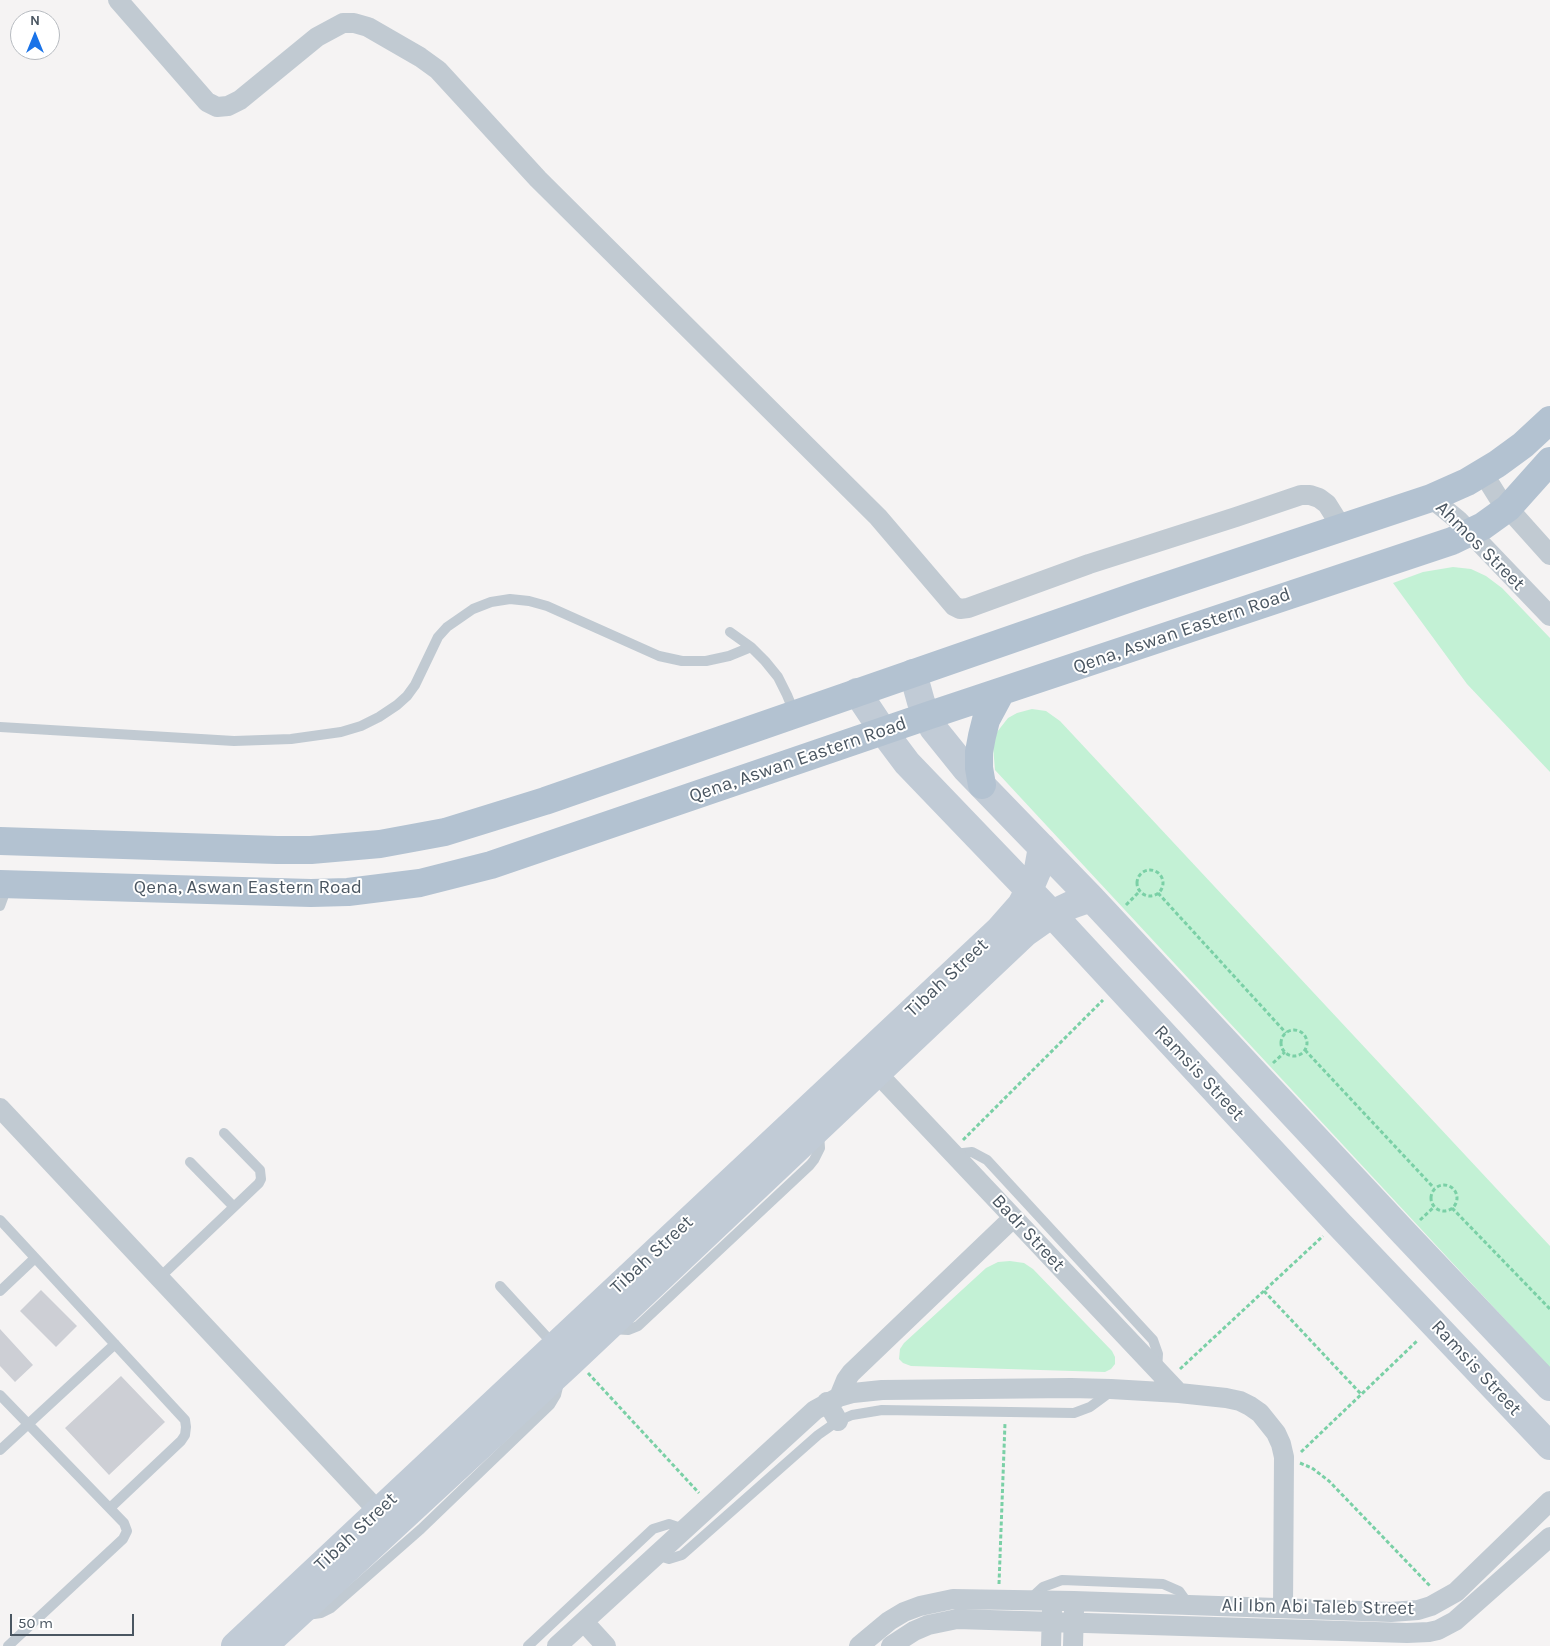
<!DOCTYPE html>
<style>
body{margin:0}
#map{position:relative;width:1550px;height:1646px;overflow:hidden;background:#f5f3f3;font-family:Karla,sans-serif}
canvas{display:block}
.north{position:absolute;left:10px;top:10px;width:50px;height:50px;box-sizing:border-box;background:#fff;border:1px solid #b7bbc0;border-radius:50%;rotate:0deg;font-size:14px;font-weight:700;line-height:20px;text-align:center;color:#4a5661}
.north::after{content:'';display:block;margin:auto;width:18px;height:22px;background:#1a73e8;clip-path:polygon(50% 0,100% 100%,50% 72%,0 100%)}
.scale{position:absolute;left:10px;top:1614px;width:124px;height:22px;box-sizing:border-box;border:2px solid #4a5661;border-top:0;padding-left:6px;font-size:15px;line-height:18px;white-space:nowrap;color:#4a5661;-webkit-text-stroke:4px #fff;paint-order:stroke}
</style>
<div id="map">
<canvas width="1550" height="1646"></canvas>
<div class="north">N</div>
<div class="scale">50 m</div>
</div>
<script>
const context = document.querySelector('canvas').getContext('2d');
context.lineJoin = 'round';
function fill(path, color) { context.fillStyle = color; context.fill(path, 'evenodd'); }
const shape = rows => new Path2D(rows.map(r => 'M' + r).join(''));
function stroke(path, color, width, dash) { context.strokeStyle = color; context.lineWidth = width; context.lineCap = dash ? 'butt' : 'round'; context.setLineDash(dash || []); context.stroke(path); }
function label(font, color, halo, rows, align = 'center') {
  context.font = font + ' Karla,sans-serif'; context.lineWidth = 4; context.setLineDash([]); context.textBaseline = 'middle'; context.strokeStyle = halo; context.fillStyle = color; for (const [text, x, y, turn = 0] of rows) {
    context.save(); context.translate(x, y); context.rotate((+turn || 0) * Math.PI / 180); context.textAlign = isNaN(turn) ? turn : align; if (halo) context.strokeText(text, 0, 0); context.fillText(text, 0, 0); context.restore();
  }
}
const green = shape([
 [1453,567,1471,569,1486,576,1502,588,1550,638,1550,772,1467,684,1393,583,1423,572],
 [1032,709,1046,711,1060,721,1550,1246,1550,1368,995,770,993,746,997,732,1008,718,1017,713],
 [1010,1261,1024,1263,1033,1269,1112,1351,1115,1357,1115,1364,1111,1369,1105,1372,911,1366,903,1363,899,1359,900,1349,904,1343,986,1268,998,1262]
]);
const building = shape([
 [41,1290,77,1326,56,1347,20,1311],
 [0,1329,33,1365,15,1382,0,1366],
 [121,1376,165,1422,109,1475,65,1428]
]);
const path = shape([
 '1137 883a13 13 0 1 1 26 0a13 13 0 1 1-26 0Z',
 [1158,893,1286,1033],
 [1126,905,1140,891],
 '1281 1043a13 13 0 1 1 26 0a13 13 0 1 1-26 0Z',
 [1305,1050,1434,1188],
 [1273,1063,1285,1052],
 [963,1140,1103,1000],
 '1431 1198a13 13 0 1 1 26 0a13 13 0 1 1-26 0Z',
 [1452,1208,1550,1309],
 [1420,1220,1434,1207],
 [1264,1291,1361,1394],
 [1180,1369,1323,1236],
 [588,1373,699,1493],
 [1301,1452,1418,1340],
 [1300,1463,1312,1468,1329,1481,1431,1587],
 [999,1584,1005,1423]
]);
const lane = shape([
 [730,632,751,647,765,661,778,677,787,695,794,712],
 [0,727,234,741,291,739,341,732,361,726,379,717,397,705,407,696,415,685,438,637,447,627,473,609,491,602,510,599,529,601,547,606,659,656,682,661,706,661,729,656,751,647],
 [0,906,7,887],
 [954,1154,972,1152,987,1160,1153,1340,1158,1354,1157,1370],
 [190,1162,234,1207],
 [0,1220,185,1420,186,1427,185,1435,181,1441,110,1508],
 [159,1278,259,1183,261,1179,260,1170,224,1133],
 [500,1286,555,1346],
 [0,1291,35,1258],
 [611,1329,628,1330,638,1326,810,1165,814,1160,820,1148,819,1133],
 [0,1395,124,1523,127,1531,123,1539,8,1646],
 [0,1450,115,1344],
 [656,1555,669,1559,682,1555,818,1435,838,1421,852,1415,882,1410,1074,1413,1090,1407,1105,1396,1111,1389],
 [1029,1600,1043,1587,1062,1580,1163,1584,1179,1591,1189,1605],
 [307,1615,321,1613,331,1608,421,1529,550,1405,556,1395,559,1383],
 [528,1646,653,1529,669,1524,684,1529]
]);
const street = shape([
 [118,0,207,102,217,107,228,106,240,100,317,37,343,23,354,23,368,27,420,57,438,70,538,179,878,517,954,606,960,609,968,608,1089,564,1236,517,1301,495,1310,495,1319,498,1327,504,1342,528],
 [1483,473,1498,497,1550,555],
 [1431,498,1458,520,1550,616],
 [877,1073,1179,1393],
 [0,1108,378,1511],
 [839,1397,846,1380,851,1373,1013,1218],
 [827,1402,838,1421],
 [584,1622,606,1646],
 [557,1646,815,1410,839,1397,853,1393,882,1390,1071,1388,1111,1389,1179,1393,1226,1398,1240,1401,1250,1406,1260,1413,1276,1433,1281,1444,1284,1457,1283,1608],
 [859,1646,889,1621,904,1612,920,1606,953,1599,1074,1601,1391,1612,1418,1610,1431,1606,1456,1592,1550,1501],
 [891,1646,914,1631,928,1625,957,1619,1407,1633,1429,1632,1438,1630,1455,1621,1550,1537],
 [1051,1646,1052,1610],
 [1073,1646,1074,1611]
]);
const secondary = shape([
 [913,673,921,702,933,728,966,769,1091,898,1404,1233,1550,1387],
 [857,692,883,731,907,763,1052,914,1338,1223,1550,1446],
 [268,1642,571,1362,1025,933,1052,914,1071,905,1091,898],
 [235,1646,999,930,1021,905,1029,890,1038,869,1042,847]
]);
const primary = shape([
 [982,785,979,768,979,752,982,736,986,720,1001,692],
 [0,841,277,850,311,850,380,844,445,832,545,801,1139,595,1431,498,1467,482,1497,464,1523,445,1550,420],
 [0,884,311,893,348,892,420,883,491,865,927,716,1452,541,1483,526,1508,508,1550,461]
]);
const streetNames = [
 ["Ahmos Street",1480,546,45],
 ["Qena, Aswan Eastern Road",1182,631,-19],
 ["Qena, Aswan Eastern Road",798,760,-19],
 ["Qena, Aswan Eastern Road",248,888],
 ["Tibah Street",947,978,-43],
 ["Ramsis Street",1199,1073,47],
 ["Badr Street",1028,1233,47],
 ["Tibah Street",652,1255,-43],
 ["Ramsis Street",1476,1368,47],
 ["Tibah Street",356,1532,-43],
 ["Ali Ibn Abi Taleb Street",1318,1607,1]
];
fill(green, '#c3f1d5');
fill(building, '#cdcfd5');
stroke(path, '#7ad0a6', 3, [4, 2.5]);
stroke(lane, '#c1cad2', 10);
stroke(street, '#c1cad2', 20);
stroke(secondary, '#c1cbd6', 28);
stroke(primary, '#b3c2d1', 28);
label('19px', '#4a5661', '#fff', streetNames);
</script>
